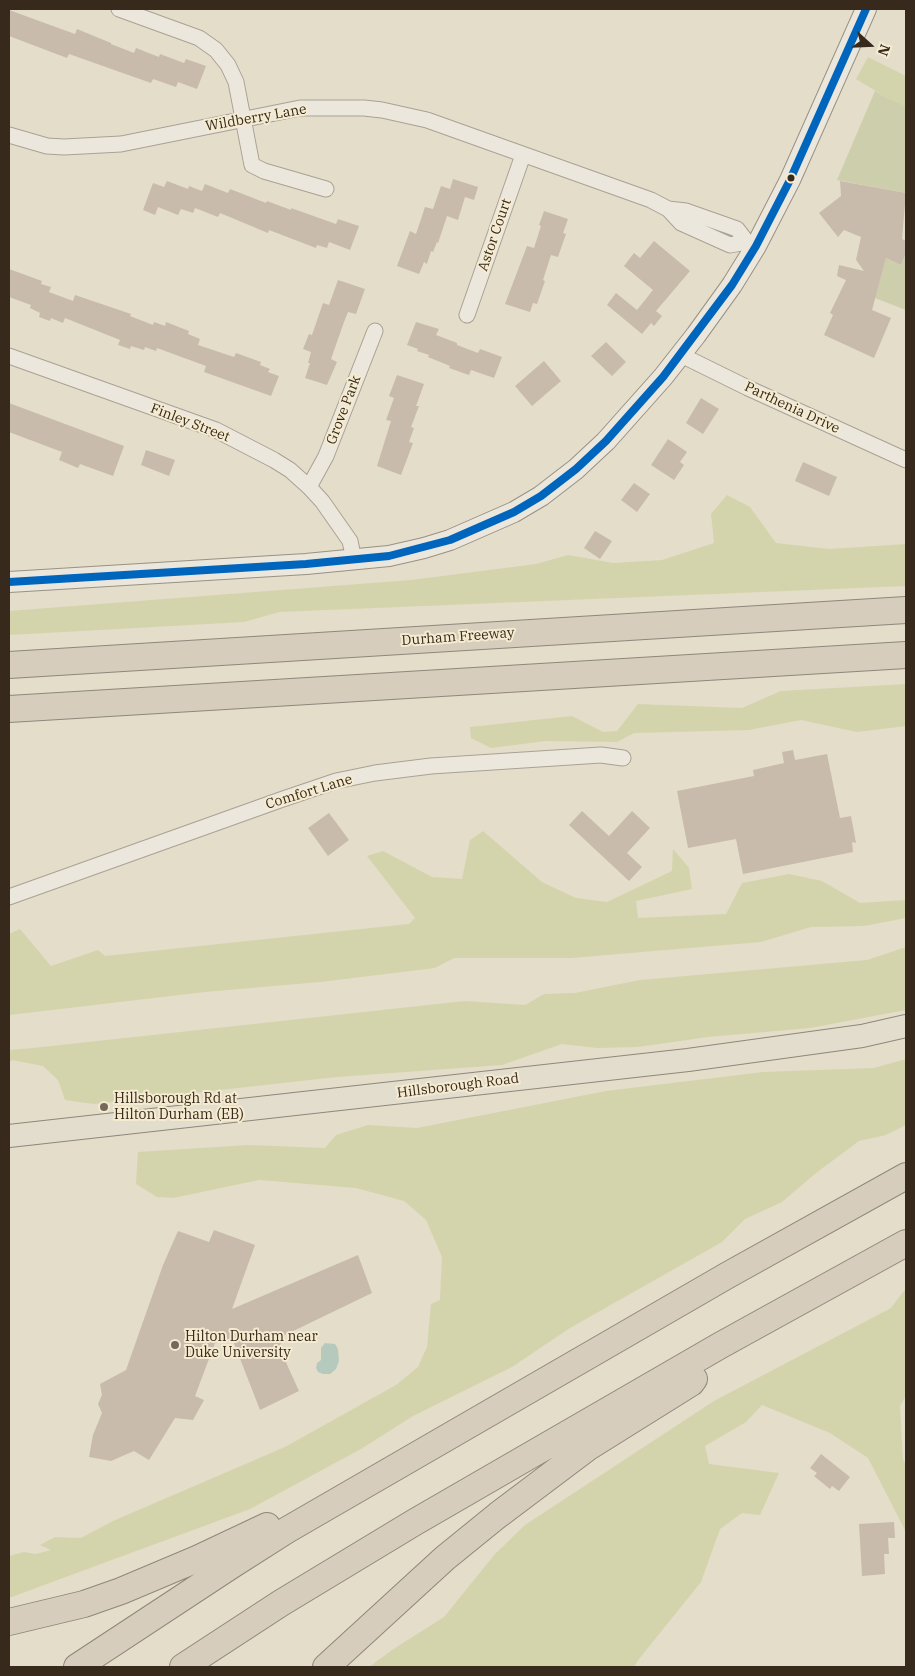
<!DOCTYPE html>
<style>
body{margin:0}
#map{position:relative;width:915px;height:1676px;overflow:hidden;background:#e4ddca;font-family:"IBM Plex Serif",serif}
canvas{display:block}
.frame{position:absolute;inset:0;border:10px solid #372a1d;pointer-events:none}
.north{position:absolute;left:845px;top:20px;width:50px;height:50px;-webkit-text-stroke:4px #f5ebd0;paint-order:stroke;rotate:110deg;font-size:14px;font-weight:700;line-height:20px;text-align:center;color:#372a1d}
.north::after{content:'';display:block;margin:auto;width:18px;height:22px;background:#372a1d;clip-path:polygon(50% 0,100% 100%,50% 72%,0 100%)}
</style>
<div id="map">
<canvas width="915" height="1676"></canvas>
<div class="frame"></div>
<div class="north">N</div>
</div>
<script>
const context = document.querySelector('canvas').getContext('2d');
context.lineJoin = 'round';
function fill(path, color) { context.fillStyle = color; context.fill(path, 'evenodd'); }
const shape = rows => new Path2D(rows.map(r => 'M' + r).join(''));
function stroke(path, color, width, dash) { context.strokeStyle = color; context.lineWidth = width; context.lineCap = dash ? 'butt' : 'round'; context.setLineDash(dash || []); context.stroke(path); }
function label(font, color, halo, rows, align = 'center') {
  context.font = font + ' "IBM Plex Serif",serif'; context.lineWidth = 4; context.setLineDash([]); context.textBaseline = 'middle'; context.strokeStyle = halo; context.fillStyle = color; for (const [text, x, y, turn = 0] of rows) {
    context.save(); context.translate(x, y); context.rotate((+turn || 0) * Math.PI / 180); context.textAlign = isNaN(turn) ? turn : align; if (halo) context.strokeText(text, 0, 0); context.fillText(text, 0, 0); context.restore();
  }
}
const green = shape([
 [868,57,906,76,906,106,887,98,856,79],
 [727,495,750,507,776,543,829,549,906,544,906,586,279,612,244,622,9,635,9,611,411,580,536,564,568,555,613,563,662,560,714,543,711,514],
 [906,684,906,726,857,732,801,720,749,730,634,733,617,742,546,741,491,748,471,738,470,727,572,716,603,732,617,731,638,704,742,708,781,691],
 [483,831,542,882,576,898,607,902,672,871,673,849,689,868,692,889,636,901,638,918,726,914,742,883,789,874,822,881,860,903,906,900,906,918,864,926,811,927,761,942,571,958,454,958,435,968,320,982,205,992,9,1015,9,934,20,929,51,966,98,950,105,956,409,924,415,918,367,856,383,851,432,877,462,879,470,840],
 [906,947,906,1010,810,1028,708,1037,638,1047,597,1048,562,1044,502,1065,337,1077,94,1104,65,1100,58,1080,43,1066,12,1060,9,1063,9,1050,33,1048,465,1001,525,1005,544,994,575,993,640,980,867,960],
 [906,1059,906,1125,886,1135,859,1141,816,1173,782,1202,745,1219,722,1242,570,1328,512,1367,413,1416,361,1449,250,1509,9,1598,9,1556,24,1552,36,1554,51,1550,40,1545,55,1537,81,1538,113,1521,285,1447,396,1385,418,1367,427,1347,431,1304,440,1300,442,1257,426,1220,404,1201,356,1188,259,1180,173,1198,157,1197,136,1184,138,1152,248,1145,325,1148,336,1135,368,1125,417,1128,606,1091,763,1072,874,1068],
 [906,1283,906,1396,900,1406,903,1459,906,1465,906,1532,868,1458,830,1433,762,1405,746,1422,705,1446,709,1464,779,1473,760,1515,742,1513,720,1529,701,1582,639,1659,634,1667,369,1667,392,1650,444,1617,495,1554,525,1525,714,1401,891,1308,906,1288]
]);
const cemetery = shape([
 [875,91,887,98,906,106,906,193,837,180],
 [906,253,906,310,875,298,886,258,901,265]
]);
const water = shape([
 [325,1343,335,1344,338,1349,339,1361,336,1369,330,1374,323,1374,318,1372,316,1368,317,1363,321,1360,321,1348]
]);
const building = shape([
 [9,10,75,34,77,29,111,43,111,44,134,53,136,48,159,57,160,54,184,63,186,59,206,66,197,89,178,82,176,87,153,79,151,83,69,54,67,58,9,36],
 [453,179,478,187,474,200,465,197,458,220,447,216,438,243,437,242,433,252,431,251,427,264,424,262,419,274,397,266,410,231,416,234,425,207,433,209,441,186,450,189],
 [167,181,188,189,189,186,202,191,205,184,228,193,230,189,266,203,267,201,291,210,291,208,336,224,338,219,359,226,350,250,329,242,327,248,317,245,316,248,269,230,268,233,220,213,218,217,195,208,193,213,181,209,178,215,158,207,155,215,143,210,153,183,164,187],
 [840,181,906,193,902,239,906,241,906,253,901,265,886,258,872,310,891,318,874,358,824,335,833,315,830,313,846,280,837,276,839,265,864,271,856,260,861,237,844,230,838,237,819,213,841,196],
 [544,211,568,219,563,233,566,234,558,257,551,255,543,280,545,281,537,304,533,303,530,312,505,304,527,246,534,248,541,226,539,225],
 [654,241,690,271,656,311,662,316,654,326,651,323,642,334,607,305,616,293,637,310,653,290,624,266,634,253,640,258],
 [9,269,42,281,41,284,51,287,49,292,73,301,75,295,131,314,130,316,153,325,154,322,165,326,166,322,189,331,188,334,200,339,198,345,234,357,236,353,261,362,260,365,270,369,268,372,279,376,271,396,204,372,206,366,157,348,156,351,145,347,144,350,131,346,130,349,118,345,120,340,65,318,63,323,51,318,50,321,39,317,40,313,30,308,31,305,9,297],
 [338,280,365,289,356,314,348,312,344,322,331,359,337,362,327,385,305,378,310,363,308,363,311,352,303,349,309,334,312,335,323,303,329,305],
 [416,322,439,329,436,335,457,343,457,345,478,353,480,349,502,357,494,378,471,370,469,375,449,368,450,366,428,357,429,355,417,351,418,349,407,345],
 [606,342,626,362,612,376,591,356],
 [544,361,561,381,532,406,515,386],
 [397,375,424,384,416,406,419,406,411,427,414,428,409,442,413,443,401,475,377,466,391,421,386,420,394,398,389,396],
 [701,398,719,409,703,434,686,423],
 [9,403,124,446,113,476,80,464,78,468,59,460,62,452,9,432],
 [668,439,687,452,680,462,684,465,674,480,651,465],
 [146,450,175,460,169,476,141,465],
 [803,462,837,477,829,496,795,481],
 [634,483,650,494,637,512,621,500],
 [595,531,612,541,600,559,584,548],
 [793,750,795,760,827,754,840,818,851,816,856,843,852,842,853,852,743,874,736,839,688,848,677,791,754,776,753,770,784,763,782,752],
 [582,811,609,836,632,811,650,828,627,853,642,867,629,881,569,825],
 [329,813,349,840,328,856,308,828],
 [214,1230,255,1245,232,1309,358,1255,372,1293,285,1335,279,1347,299,1391,260,1410,232,1338,215,1343,195,1396,204,1400,193,1420,175,1418,149,1460,134,1451,111,1461,89,1457,93,1435,102,1413,98,1404,102,1395,100,1384,126,1370,163,1265,178,1231,209,1242],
 [821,1454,850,1477,839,1491,832,1486,830,1489,814,1476,817,1473,810,1468],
 [894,1522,895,1538,888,1538,889,1554,884,1554,885,1574,862,1576,859,1524]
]);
const street = shape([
 [119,9,199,38,216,50,228,65,236,82,252,165,264,171,326,189],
 [9,135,47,146,64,147,121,144,300,108,364,108,382,110,427,120,651,200,668,209,681,223,730,245,747,242],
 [668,209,686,211,737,229,747,242,754,245],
 [467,315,523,155],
 [679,354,748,388,906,460],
 [9,356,216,430,274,460,290,470,309,487,322,501,350,541,354,560],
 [309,487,326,456,375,331],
 [9,897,283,799,336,781,375,773,431,766,601,755,623,758]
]);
const secondary = shape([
 [9,582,306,564,389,556,424,548,450,540,514,512,541,496,576,469,606,441,663,377,696,335,732,285,756,246,790,180,866,9]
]);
const primary = shape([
 [9,1136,688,1060,862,1036,906,1026]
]);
const highway = shape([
 [9,665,906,610],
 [9,709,906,655],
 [9,1622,84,1604,121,1591,197,1559,267,1526],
 [77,1667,232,1565,287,1530,728,1275,906,1176],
 [183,1667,281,1603,415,1522,721,1345,906,1243],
 [326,1667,445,1558,498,1515,587,1448,691,1383,694,1379]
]);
const bus1 = shape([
 [9,582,306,564,389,556,450,540,514,512,541,496,576,469,606,441,663,377,732,285,756,246,790,180,866,9]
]);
const markers = [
 [791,178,4.5,"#372a1d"],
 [104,1107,5,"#74695a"],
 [175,1345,5,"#74695a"]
];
const streetNames = [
 ["Wildberry Lane",256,118,-10],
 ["Astor Court",495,235,-71],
 ["Parthenia Drive",792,408,25],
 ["Grove Park",344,410,-69],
 ["Finley Street",190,423,21],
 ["Durham Freeway",458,637,-4],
 ["Comfort Lane",309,792,-17],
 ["Hillsborough Road",458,1086,-7]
];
const poiNames = [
 ["Hillsborough Rd at",114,1099],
 ["Hilton Durham (EB)",114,1115],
 ["Hilton Durham near",185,1337],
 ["Duke University",185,1353]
];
fill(green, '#d3d4ac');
fill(cemetery, '#cdceac');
fill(water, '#b6c9bd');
fill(building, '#c8bbab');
stroke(street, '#a9a194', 17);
stroke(secondary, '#989184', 22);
stroke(primary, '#8e877b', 24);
stroke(highway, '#8e877b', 28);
stroke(street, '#ece7dd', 15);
stroke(secondary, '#ece7dd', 20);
stroke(primary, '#e3ddce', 22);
stroke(highway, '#d7cdbc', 26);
stroke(bus1, '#0065bd', 8);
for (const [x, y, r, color] of markers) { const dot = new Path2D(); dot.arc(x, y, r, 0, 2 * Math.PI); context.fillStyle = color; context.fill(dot); stroke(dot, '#f5ebd0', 2); }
label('14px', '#372a1d', '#f5ebd0', streetNames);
label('14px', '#372a1d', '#f5ebd0', poiNames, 'left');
</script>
